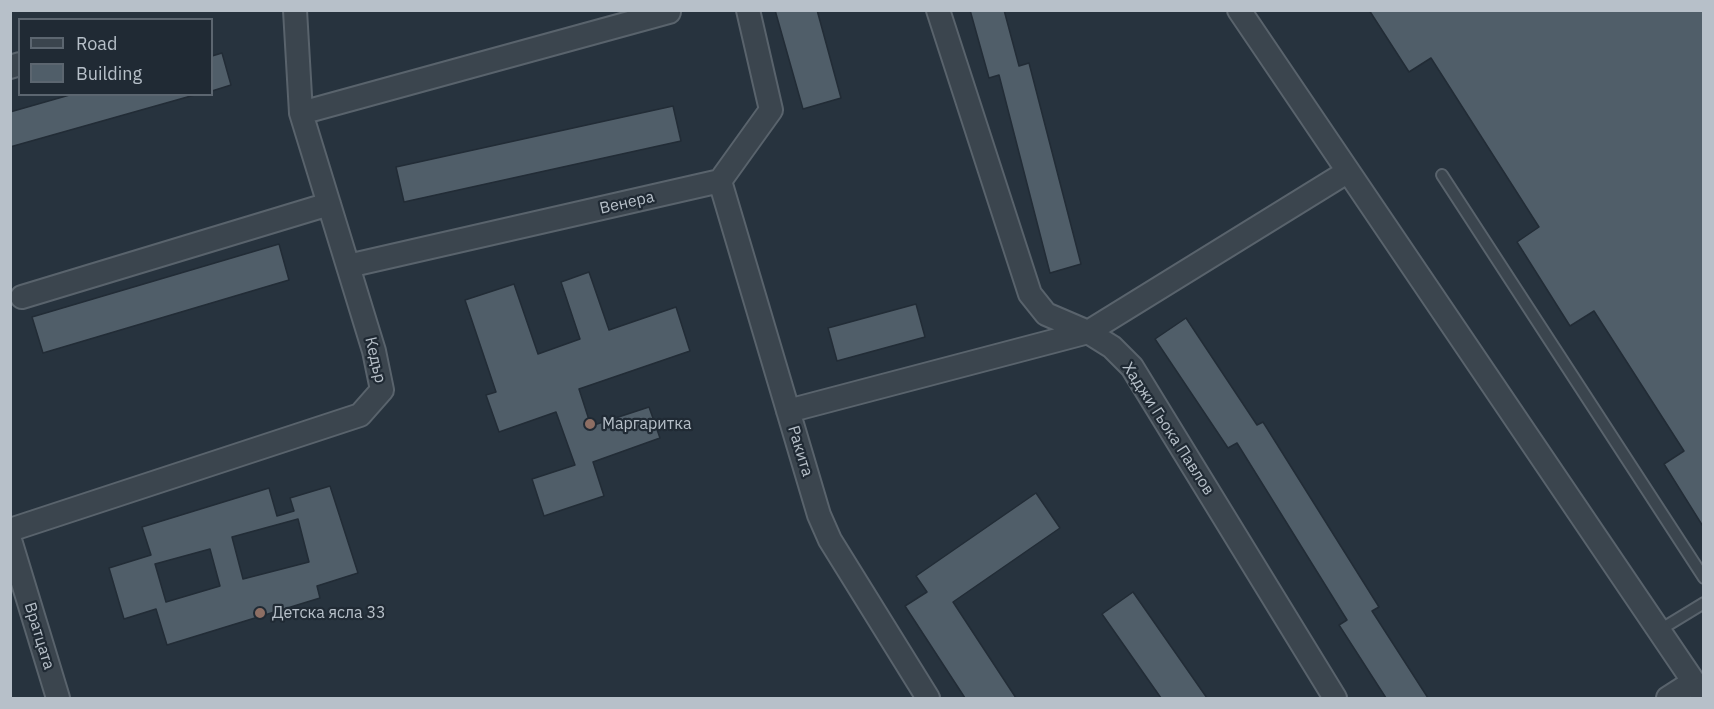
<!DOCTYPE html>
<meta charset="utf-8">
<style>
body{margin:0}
#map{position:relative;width:1714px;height:709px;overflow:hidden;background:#27333e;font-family:"IBM Plex Sans",sans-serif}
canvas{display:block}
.frame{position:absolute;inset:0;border:12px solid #b7c0c9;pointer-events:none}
.legend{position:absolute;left:18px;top:18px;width:195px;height:78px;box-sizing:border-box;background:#202a34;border:2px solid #5c6670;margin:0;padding:8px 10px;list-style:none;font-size:18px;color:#b7c0c9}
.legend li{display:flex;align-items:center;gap:12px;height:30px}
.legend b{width:30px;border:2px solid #5c6670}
</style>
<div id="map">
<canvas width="1714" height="709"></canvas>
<div class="frame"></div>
<ul class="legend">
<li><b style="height:8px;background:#3b454e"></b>Road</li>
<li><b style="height:16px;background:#505e69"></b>Building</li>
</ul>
</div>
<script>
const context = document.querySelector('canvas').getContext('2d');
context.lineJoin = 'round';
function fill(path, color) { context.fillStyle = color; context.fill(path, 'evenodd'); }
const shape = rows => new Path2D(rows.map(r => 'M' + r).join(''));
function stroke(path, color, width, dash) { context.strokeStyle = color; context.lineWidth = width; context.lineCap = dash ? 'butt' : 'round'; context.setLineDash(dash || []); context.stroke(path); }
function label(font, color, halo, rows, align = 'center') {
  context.font = font + ' "IBM Plex Sans",sans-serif'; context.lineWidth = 4.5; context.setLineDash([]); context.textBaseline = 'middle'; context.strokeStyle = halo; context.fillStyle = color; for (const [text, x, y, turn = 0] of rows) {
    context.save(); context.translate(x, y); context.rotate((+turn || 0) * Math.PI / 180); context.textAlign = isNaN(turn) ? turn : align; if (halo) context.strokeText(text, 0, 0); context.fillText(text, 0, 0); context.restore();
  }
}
const building = shape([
 [775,10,817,10,841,98,803,109,775,10],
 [970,10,1004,10,1019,66,1029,63,1081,264,1050,273,999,75,989,78,970,10],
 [1369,10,1704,10,1704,528,1664,464,1684,451,1594,311,1570,326,1517,242,1539,227,1431,58,1409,72,1369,10],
 [222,53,231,85,212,91,212,56,222,53],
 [73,94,198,94,10,147,10,112,73,94],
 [673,106,681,141,404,202,396,167,673,106],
 [279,244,289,280,43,353,32,317,279,244],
 [589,272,609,330,676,307,690,351,579,389,591,426,649,407,660,438,593,462,604,496,544,516,532,479,575,465,556,412,499,432,486,395,496,392,465,300,514,284,538,354,580,339,561,282,589,272],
 [916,304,925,337,837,361,828,328,916,304],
 [1186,318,1257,425,1263,422,1379,607,1372,611,1428,698,1386,698,1339,625,1347,620,1237,443,1228,448,1155,339,1186,318],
 [330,486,358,573,317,586,320,598,167,645,156,609,124,619,109,568,151,555,142,527,269,488,277,516,294,511,290,498,330,486],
 [298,519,309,562,243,579,232,537,298,519],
 [210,549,220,586,166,602,155,564,210,549],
 [1036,493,1060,528,953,602,1016,698,965,698,905,606,927,592,916,576,1036,493],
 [1133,592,1207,698,1161,698,1102,614,1133,592]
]);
const lane = shape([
 [1442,175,1704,578],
 [1658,631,1704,603]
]);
const street = shape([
 [938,10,1030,294,1046,314,1088,332,1112,347,1132,367,1335,698],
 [1239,10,1704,697],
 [10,67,20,64],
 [301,113,669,12],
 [720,181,819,515,830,540,928,698],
 [348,266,720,181,771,110,748,10],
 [22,297,329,204],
 [788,411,1088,332,1347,172],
 [10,530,360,415,382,390,374,351,301,113,295,10],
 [10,540,58,698],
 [1668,698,1693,682]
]);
const markers = [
 [590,424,6,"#8d6e63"],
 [260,613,6,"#8d6e63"]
];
const streetNames = [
 ["Венера",627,203,-13],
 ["Кедър",375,360,77],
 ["Хаджи Гьока Павлов",1168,429,57],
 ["Ракита",800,451,73],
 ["Вратцата",39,636,73]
];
const poiNames = [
 ["Маргаритка",602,424],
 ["Детска ясла 33",272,613]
];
fill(building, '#505e69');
stroke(building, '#222c36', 1.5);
stroke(lane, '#59636c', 14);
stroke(street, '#59636c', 26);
stroke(lane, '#3b454e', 10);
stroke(street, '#3b454e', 22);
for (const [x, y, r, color] of markers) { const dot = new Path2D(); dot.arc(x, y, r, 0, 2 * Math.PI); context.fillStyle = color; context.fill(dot); stroke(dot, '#202a34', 2); }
label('16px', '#b7c0c9', '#202a34', streetNames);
label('16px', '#b7c0c9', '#202a34', poiNames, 'left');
</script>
